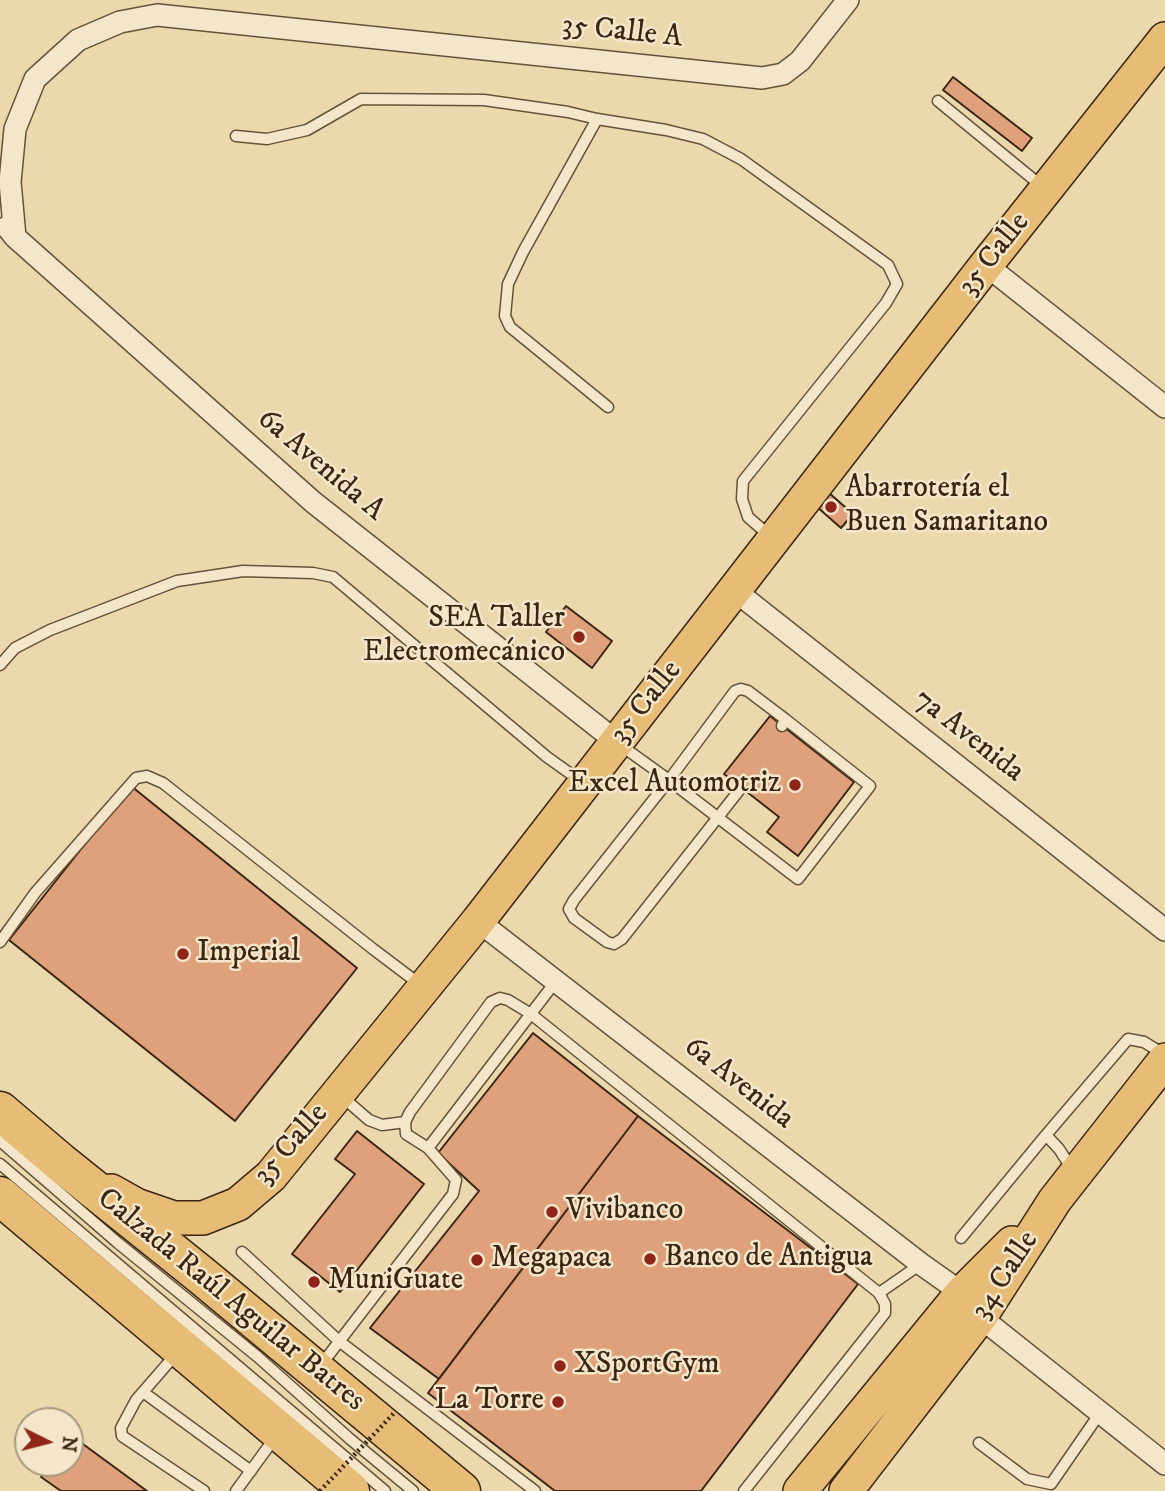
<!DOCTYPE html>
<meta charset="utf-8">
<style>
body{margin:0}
#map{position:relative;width:1165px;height:1491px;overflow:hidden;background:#ecd8ad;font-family:"IM FELL DW Pica",serif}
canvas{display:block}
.north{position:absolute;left:14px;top:1407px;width:70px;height:70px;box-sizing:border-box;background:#f3e6ca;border:2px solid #a99980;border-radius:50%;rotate:96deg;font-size:19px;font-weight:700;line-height:28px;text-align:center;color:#3a2612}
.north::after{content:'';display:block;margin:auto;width:24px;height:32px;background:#8f2418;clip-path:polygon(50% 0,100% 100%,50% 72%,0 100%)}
</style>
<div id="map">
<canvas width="1165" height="1491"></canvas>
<div class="north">N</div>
</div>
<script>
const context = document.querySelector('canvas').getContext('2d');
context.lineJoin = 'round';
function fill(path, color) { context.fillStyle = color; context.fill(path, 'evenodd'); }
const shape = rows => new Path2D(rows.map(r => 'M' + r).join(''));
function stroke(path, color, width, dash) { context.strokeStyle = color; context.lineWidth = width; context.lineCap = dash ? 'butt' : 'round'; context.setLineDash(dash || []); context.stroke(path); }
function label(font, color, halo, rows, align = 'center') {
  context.font = font + ' "IM FELL DW Pica",serif'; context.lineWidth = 5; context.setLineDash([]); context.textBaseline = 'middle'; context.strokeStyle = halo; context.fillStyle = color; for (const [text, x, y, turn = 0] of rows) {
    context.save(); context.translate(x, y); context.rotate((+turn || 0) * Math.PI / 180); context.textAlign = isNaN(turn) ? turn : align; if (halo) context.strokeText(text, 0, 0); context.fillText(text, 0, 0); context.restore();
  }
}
const building = shape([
 [953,77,1032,138,1022,151,943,90,953,77],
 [820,485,853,514,841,528,808,499,820,485],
 [566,606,612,641,592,668,546,632,566,606],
 [770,716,854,782,798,856,767,832,779,817,724,774,770,716],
 [131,786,357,968,235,1121,9,940,131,786],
 [533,1033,638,1116,439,1379,370,1328,479,1191,438,1153,533,1033],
 [638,1116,858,1284,701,1491,555,1491,428,1393,638,1116],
 [357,1131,424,1184,340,1292,292,1254,355,1174,335,1159,357,1131],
 [72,1436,147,1491,61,1491,41,1477,51,1463,70,1463,70,1438,72,1436]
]);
const lane = shape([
 [938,101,1044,188],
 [597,119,523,252,508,284,505,316,510,327,608,407],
 [236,136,267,139,307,130,361,99,484,100,568,112,597,119,666,130,703,139,741,159,888,265,897,284,886,303,743,481,742,499,748,517,771,537],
 [0,665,15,648,50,630,177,581,243,571,313,573,333,577,547,757,582,782],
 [619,744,669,780,798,879,870,786,785,719],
 [741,788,622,939,614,944,607,942,574,918,569,909,574,900,669,780,735,691,741,689,748,691,785,719,782,726],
 [0,942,35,893,136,778,147,776,163,783,373,949,422,986],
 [340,1095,369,1120,382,1125,405,1122],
 [0,1141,118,1243,258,1357,350,1439,413,1491],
 [428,1148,406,1134,405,1122,410,1112,491,1002,500,998,508,1000,531,1014,879,1293,885,1304,885,1313,744,1491],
 [0,1164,385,1491],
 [1072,1169,1059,1149,1046,1135,1128,1039,1144,1042,1165,1055],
 [961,1238,1046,1135],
 [242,1252,339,1341,535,1491],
 [879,1293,921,1264],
 [176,1354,136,1400,121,1428,122,1436,204,1491],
 [321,1365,453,1194,456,1180,428,1148,556,981],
 [143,1392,251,1471],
 [979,1443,1027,1479,1051,1484,1100,1413],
 [236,1491,271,1443,276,1438]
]);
const street = shape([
 [7,227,15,237,313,502,617,742],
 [15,237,10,182,15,129,35,79,78,40,120,22,157,15,762,78,783,74,800,61,848,0],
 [986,265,1165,407],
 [734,590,1165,930],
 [478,921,921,1264,962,1293],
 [980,1317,1165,1464]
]);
const primary = shape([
 [111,1191,136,1205,174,1218,203,1218,238,1204,271,1176,478,921,986,265,1165,39],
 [800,1491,962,1293,1012,1243],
 [846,1491,980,1317,1055,1200,1165,1060]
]);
const highway = shape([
 [0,1111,60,1162,201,1275,461,1491],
 [0,1196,350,1491]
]);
const pathBridge = shape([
 [320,1491,395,1412]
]);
const markers = [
 [831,507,7,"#8f2418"],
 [579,637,7,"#8f2418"],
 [795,785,7,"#8f2418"],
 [183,954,7,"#8f2418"],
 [552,1212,7,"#8f2418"],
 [650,1259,7,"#8f2418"],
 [477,1260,7,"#8f2418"],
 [314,1282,7,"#8f2418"],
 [560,1366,7,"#8f2418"],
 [558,1402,7,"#8f2418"]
];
const streetNames = [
 ["35 Calle A",622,33,6],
 ["35 Calle",995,255,-52],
 ["6a Avenida A",320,466,40],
 ["35 Calle",647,703,-52],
 ["7a Avenida",968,737,38],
 ["6a Avenida",738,1084,38],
 ["35 Calle",292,1145,-49],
 ["34 Calle",1006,1276,-57],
 ["Calzada Raúl Aguilar Batres",230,1301,39]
];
const poiNames = [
 ["Abarrotería el",845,490],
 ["Buen Samaritano",845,524],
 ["SEA Taller",565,620,"right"],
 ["Electromecánico",565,654,"right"],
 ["Excel Automotriz",781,785,"right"],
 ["Imperial",197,954],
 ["Vivibanco",566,1212],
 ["Banco de Antigua",664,1259],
 ["Megapaca",491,1260],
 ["MuniGuate",328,1282],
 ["XSportGym",574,1366],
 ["La Torre",544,1402,"right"]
];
fill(building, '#dea17c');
stroke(building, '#3a2612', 2);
stroke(lane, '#665239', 13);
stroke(street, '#665239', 24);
stroke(primary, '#3a2612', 36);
stroke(highway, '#3a2612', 41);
stroke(lane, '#f3e6ca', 10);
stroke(street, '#f3e6ca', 21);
stroke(primary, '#e6bc76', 33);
stroke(highway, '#e6bc76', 38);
stroke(pathBridge, '#3a2612', 4.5, [2, 3.5]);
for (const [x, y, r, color] of markers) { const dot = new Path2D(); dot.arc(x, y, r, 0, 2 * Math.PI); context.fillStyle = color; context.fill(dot); stroke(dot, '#f3e6ca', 2.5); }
label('30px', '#3a2612', '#f3e6ca', streetNames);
label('30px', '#3a2612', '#f3e6ca', poiNames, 'left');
</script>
